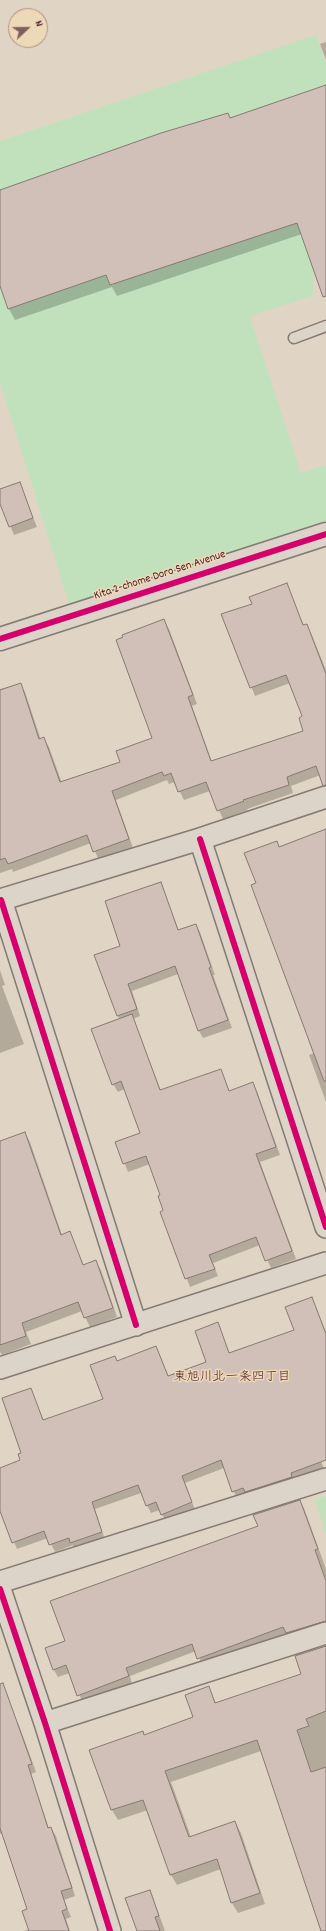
<!DOCTYPE html>
<meta charset="utf-8">
<style>
body{margin:0}
#map{position:relative;width:326px;height:1931px;overflow:hidden;background:#e0d5c4;font-family:Dekko,sans-serif}
canvas{display:block}
.north{position:absolute;left:8px;top:8px;width:40px;height:40px;box-sizing:border-box;background:#edd8b7;border:1px solid #ac8e7f;border-radius:50%;rotate:68deg;font-size:11px;font-weight:700;line-height:16px;text-align:center;color:#4a1f2b}
.north::after{content:'';display:block;margin:auto;width:14px;height:18px;background:#7e5f61;clip-path:polygon(50% 0,100% 100%,50% 72%,0 100%)}
</style>
<div id="map">
<canvas width="326" height="1931"></canvas>
<div class="north">N</div>
</div>
<script>
const context = document.querySelector('canvas').getContext('2d');
context.lineJoin = 'round';
function fill(path, color) { context.fillStyle = color; context.fill(path, 'evenodd'); }
const shape = rows => new Path2D(rows.map(r => 'M' + r).join(''));
function stroke(path, color, width, dash) { context.strokeStyle = color; context.lineWidth = width; context.lineCap = dash ? 'butt' : 'round'; context.setLineDash(dash || []); context.stroke(path); }
function label(font, color, halo, rows, align = 'center') {
  context.font = font + ' Dekko,"Klee One",sans-serif'; context.lineWidth = 3; context.setLineDash([]); context.textBaseline = 'middle'; context.strokeStyle = halo; context.fillStyle = color; for (const [text, x, y, turn = 0] of rows) {
    context.save(); context.translate(x, y); context.rotate((+turn || 0) * Math.PI / 180); context.textAlign = isNaN(turn) ? turn : align; if (halo) context.strokeText(text, 0, 0); context.fillText(text, 0, 0); context.restore();
  }
}
const green = shape([
 [316,35,326,63,326,85,237,115,239,123,232,126,227,113,206,120,198,137,193,123,104,153,107,164,96,168,93,157,0,190,0,141],
 [290,204,314,273,313,296,250,316,301,473,326,465,326,526,70,607,0,383,0,286,8,309,100,277,99,272,105,270,110,285,130,278],
 [326,1496,326,1534,315,1500]
]);
const shadow = shape([
 [326,42,326,60,320,44],
 [326,86,326,283,302,234,117,296,112,287,15,320,9,309,0,283,0,190,230,119],
 [19,483,37,527,14,535,0,501,0,490],
 [287,585,304,626,306,625,311,633,326,670,326,773,291,786,293,793,247,809,248,810,223,819,210,791,184,800,175,782,169,784,167,780,116,800,133,848,99,860,91,843,13,872,12,869,0,873,0,689,20,684,25,692,41,740,44,739,49,747,62,783,121,762,153,738,164,620,169,629,197,704,192,706,212,762,305,731,304,717,290,683,255,696,222,615,253,604],
 [326,830,326,1102,309,1055,314,1053,257,884,276,842,279,847],
 [161,883,179,931,196,925,200,932,215,975,213,975,232,1028,203,1038,199,1031,178,974,132,991,140,1016,133,1019,161,1091,220,1070,230,1092,252,1083,257,1091,280,1155,260,1162,296,1259,271,1268,260,1245,213,1263,218,1276,190,1287,161,1212,165,1211,162,1196,150,1164,128,1172,116,1142,141,1134,125,1089,118,1092,113,1084,120,1019,117,1015,122,946],
 [0,970,5,985,2,986,24,1044,0,1053],
 [25,1133,30,1142,62,1235,70,1232,84,1266,96,1262,101,1270,117,1317,90,1327,82,1311,26,1332,31,1344,2,1355,0,1352,0,1142],
 [312,1299,326,1332,326,1459,321,1461,324,1469,237,1499,224,1468,185,1483,195,1510,166,1522,160,1510,151,1513,141,1493,95,1509,105,1540,75,1550,73,1545,55,1552,48,1538,17,1549,0,1509,0,1469,22,1460,30,1389,44,1421,104,1399,117,1362,155,1347,169,1377,207,1363,217,1324,230,1354,295,1331],
 [300,1501,304,1508,326,1569,326,1617,317,1620,321,1631,291,1640,288,1634,203,1666,196,1651,130,1676,132,1684,83,1703,70,1673,58,1677,54,1670,66,1641],
 [326,1648,326,1914,261,1751,171,1782,191,1837,235,1822,241,1833,265,1904,238,1913,232,1903,221,1869,177,1885,171,1875,148,1810,118,1820,112,1810,143,1732,144,1736,195,1718,208,1687,216,1703,303,1675],
 [14,1717,19,1725,36,1772,31,1774,49,1829,51,1828,56,1836,75,1896,64,1900,71,1917,66,1919,70,1931,23,1931,30,1929,28,1909,3,1833,0,1834,0,1721],
 [152,1895,165,1931,137,1931]
]);
const building = shape([
 [326,85,326,296,323,297,297,223,110,285,106,275,8,309,0,286,0,190,161,133,228,113,230,118,326,85],
 [20,482,33,518,9,527,0,504,0,489,20,482],
 [287,583,303,625,307,624,326,674,326,785,323,786,316,766,287,777,289,785,243,800,244,801,217,811,206,782,178,792,171,773,164,776,162,772,112,791,129,839,93,852,87,835,8,864,5,858,0,860,0,690,21,683,39,739,44,737,60,782,120,762,116,751,152,738,116,640,123,637,122,635,164,619,193,695,188,697,211,761,303,731,299,718,302,716,286,675,250,688,221,614,252,604,249,597,287,583],
 [326,829,326,1081,324,1081,251,885,256,883,244,853,277,841,279,847,326,829],
 [161,882,178,930,196,924,211,967,209,968,228,1020,198,1031,175,966,128,984,137,1009,117,1016,94,955,120,946,105,901,161,882],
 [132,1014,160,1090,221,1069,229,1091,253,1082,276,1147,256,1154,292,1251,265,1261,256,1237,209,1255,215,1269,185,1279,160,1212,163,1210,158,1196,160,1195,146,1156,123,1164,115,1142,140,1133,121,1081,112,1085,91,1029,132,1014],
 [25,1132,61,1235,70,1231,83,1265,96,1260,113,1308,84,1318,78,1302,22,1323,26,1336,0,1345,0,1141,25,1132],
 [312,1297,326,1334,326,1460,291,1473,292,1477,245,1492,243,1488,232,1492,221,1460,182,1476,192,1502,161,1515,156,1502,146,1506,138,1485,92,1502,102,1532,70,1543,69,1538,49,1545,44,1531,12,1543,0,1511,0,1468,20,1460,18,1454,21,1453,2,1398,31,1388,43,1420,103,1399,90,1365,115,1356,117,1361,156,1346,168,1376,206,1362,195,1331,218,1322,229,1353,294,1330,285,1307,312,1297],
 [300,1500,318,1549,315,1550,326,1581,326,1621,286,1633,283,1627,197,1659,192,1644,126,1668,129,1676,77,1696,66,1665,53,1670,45,1648,65,1641,50,1601,258,1526,253,1515,300,1500],
 [326,1646,326,1711,306,1719,309,1726,297,1730,311,1772,326,1767,326,1931,321,1931,257,1740,165,1771,189,1837,235,1821,260,1893,231,1903,217,1859,170,1875,143,1800,111,1810,89,1750,143,1731,144,1735,193,1717,185,1695,209,1686,215,1703,301,1674,295,1656,326,1646],
 [3,1683,32,1764,28,1765,48,1828,51,1827,72,1888,61,1891,67,1909,62,1911,69,1931,29,1931,22,1911,27,1909,0,1828,0,1684,3,1683],
 [150,1890,159,1916,155,1917,160,1931,137,1931,125,1898,150,1890]
]);
const lane = shape([
 [294,338,326,326]
]);
const street = shape([
 [200,839,326,1227],
 [0,900,200,839,326,797],
 [1,900,136,1325],
 [0,1368,326,1263],
 [0,1582,326,1479],
 [0,1589,45,1723,110,1931],
 [45,1723,326,1633]
]);
const secondary = shape([
 [0,639,326,534]
]);
const cycleway = shape([
 [0,639,326,534],
 [200,839,326,1227],
 [1,900,136,1325],
 [0,1589,45,1723,110,1931]
]);
const streetNames = [
 ["Kita 2-chome Doro Sen Avenue",160,576,-18]
];
const neighbourhoodNames = [
 ["東旭川北一条四丁目",232,1378]
];
fill(green, '#c1e1bd');
fill(shadow, '#0003');
fill(building, '#d1c0b8');
stroke(building, '#867973', 1);
stroke(lane, '#867973', 13);
stroke(street, '#867973', 24);
stroke(secondary, '#867973', 25);
stroke(lane, '#dcd4c8', 10);
stroke(street, '#dcd4c8', 21);
stroke(secondary, '#dcd4c8', 22);
stroke(cycleway, '#d6006c', 6);
label('12px', '#4a1f2b', '#edd8b7', streetNames);
label('13px', '#4a1f2b', '#edd8b7', neighbourhoodNames);
</script>
